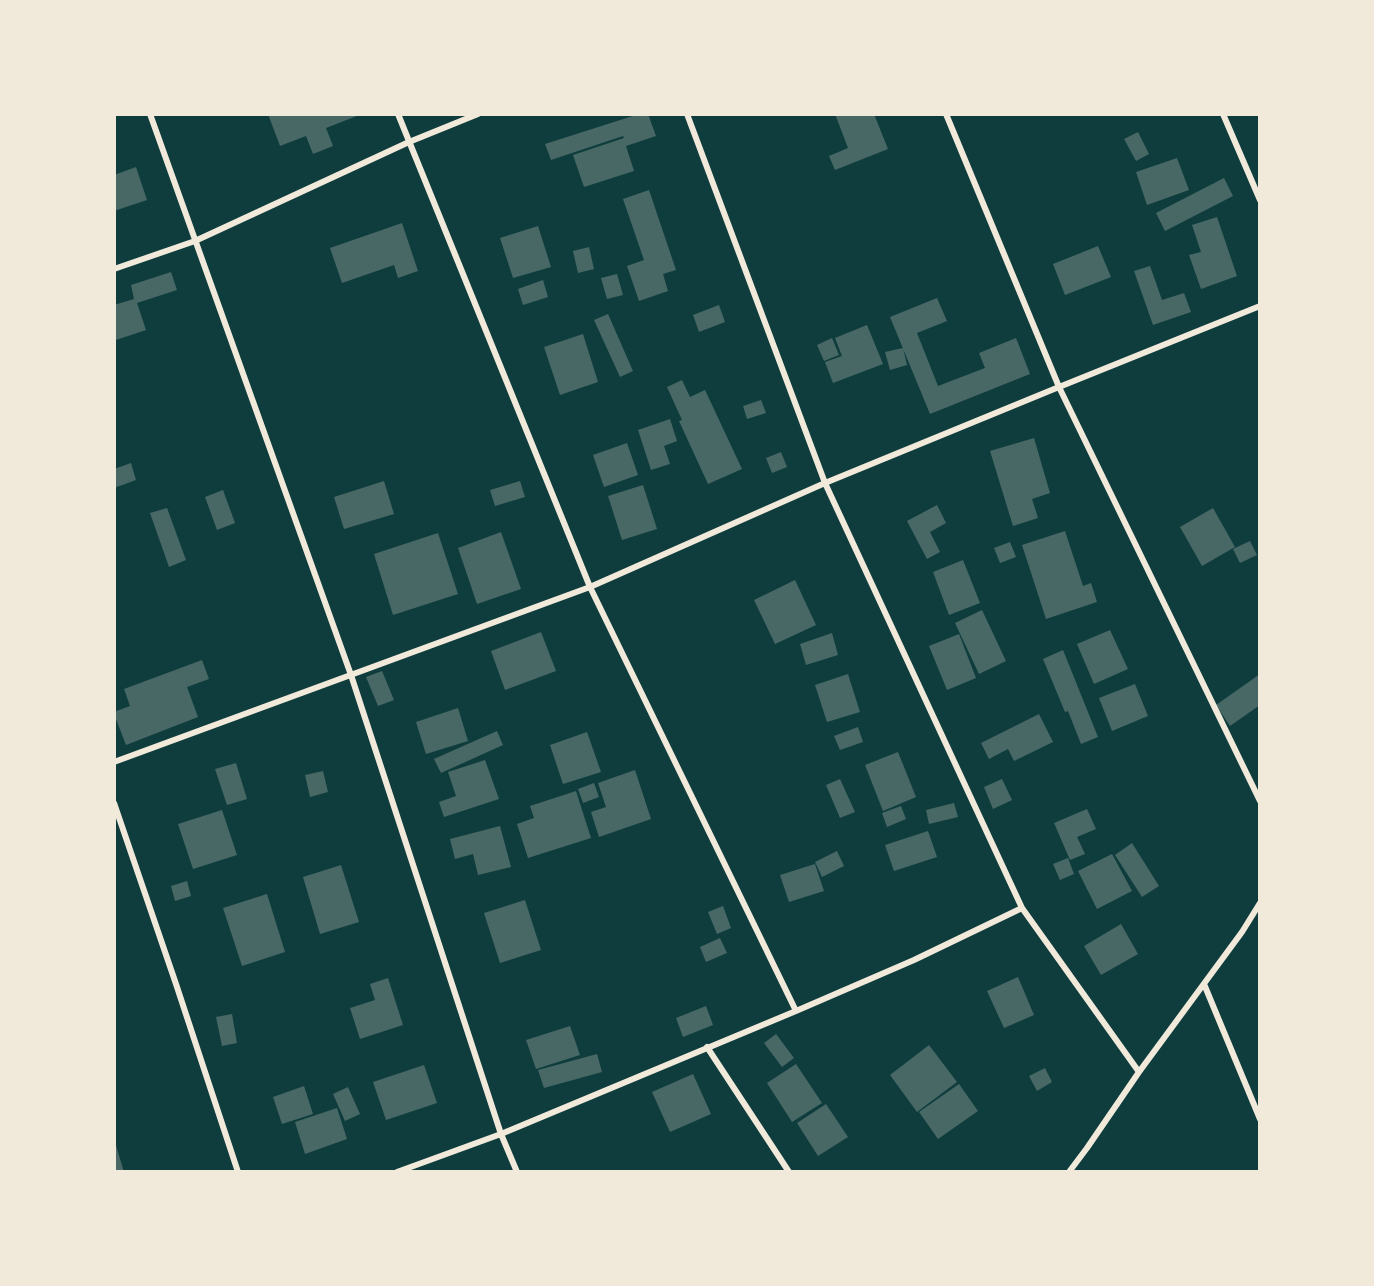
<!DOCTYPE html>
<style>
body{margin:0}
#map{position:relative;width:1374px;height:1286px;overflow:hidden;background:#0f3d3e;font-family:Arial,sans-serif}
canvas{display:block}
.frame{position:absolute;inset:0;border:116px solid #f1e9da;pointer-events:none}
</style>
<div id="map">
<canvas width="1374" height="1286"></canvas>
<div class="frame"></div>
</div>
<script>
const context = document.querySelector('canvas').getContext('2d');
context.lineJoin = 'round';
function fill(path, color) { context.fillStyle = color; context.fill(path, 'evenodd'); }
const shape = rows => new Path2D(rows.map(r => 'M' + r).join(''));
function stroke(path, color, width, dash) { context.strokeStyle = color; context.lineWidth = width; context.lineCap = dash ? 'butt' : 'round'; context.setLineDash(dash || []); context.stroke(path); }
const building = shape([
 [268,114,362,114,326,128,333,146,313,154,306,136,280,146],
 [639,114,648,114,656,136,626,146,634,171,584,187,573,155,624,138,623,136,551,160,545,144],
 [835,114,874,114,888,149,835,170,829,156,848,148],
 [1138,132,1149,154,1136,161,1124,139],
 [1177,158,1189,190,1147,205,1136,172],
 [136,167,147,200,114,211,114,175],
 [1224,178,1233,196,1165,231,1156,213],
 [649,190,676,270,663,274,668,291,639,301,627,266,644,260,623,199],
 [1217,217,1237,276,1201,289,1189,255,1201,252,1192,225],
 [402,223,418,271,398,278,394,265,342,283,330,248],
 [538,226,551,267,513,278,500,238],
 [1098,246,1111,277,1065,295,1053,264],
 [589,247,594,269,578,273,573,251],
 [1150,266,1162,300,1184,293,1191,312,1153,325,1134,271],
 [171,272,177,290,137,303,146,330,116,340,114,333,114,305,134,299,131,285],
 [617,274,623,295,607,299,601,278],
 [543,280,548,297,523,305,518,289],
 [937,298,947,321,917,333,938,386,985,368,979,353,1016,338,1030,374,930,414,890,317],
 [719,305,725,322,699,332,693,315],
 [608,314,633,371,620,377,594,320],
 [867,325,883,364,833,383,825,362,842,356,835,338],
 [583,334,598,382,560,395,544,347],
 [832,338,839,355,824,361,817,345],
 [903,348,907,365,890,370,885,352],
 [682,380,690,397,705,390,742,469,708,484,679,421,682,420,667,387],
 [761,400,766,413,747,419,743,406],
 [670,419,677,441,664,446,670,464,651,470,638,430],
 [1034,438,1050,493,1032,499,1038,518,1013,526,990,451],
 [627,443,638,475,604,487,593,455],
 [781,452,787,467,772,473,766,458],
 [131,463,136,480,114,488,114,469],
 [384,481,394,514,344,529,334,497],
 [520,481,525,497,495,506,490,490],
 [643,485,657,529,622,540,608,496],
 [223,490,235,523,217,530,205,497],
 [937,505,946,523,930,532,940,552,927,559,907,521],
 [167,508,186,560,169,567,150,513],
 [1213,508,1235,547,1202,566,1180,527],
 [1065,531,1083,586,1091,583,1097,602,1046,619,1022,545],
 [501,532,521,589,477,604,458,548],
 [438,533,458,594,393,615,374,554],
 [1250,541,1257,555,1240,563,1233,549],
 [1010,542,1016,557,1000,563,994,548],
 [963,560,980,603,949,615,933,572],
 [795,580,816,625,775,644,754,600],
 [982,610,1006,661,979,674,955,623],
 [1110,630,1128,669,1094,684,1077,644],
 [541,632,556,671,505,690,491,651],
 [832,633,838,655,806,665,800,644],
 [959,634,976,678,947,690,929,646],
 [1063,650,1098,737,1081,744,1068,711,1065,712,1043,659],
 [202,660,209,679,187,687,198,717,126,745,114,714,114,712,130,706,124,689],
 [382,671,394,700,378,706,366,677],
 [848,674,860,712,827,722,815,685],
 [1260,674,1260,705,1230,726,1216,705],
 [1135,684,1148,716,1112,731,1099,698],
 [458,708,468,741,426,754,416,722],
 [1039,714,1053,742,1014,761,1008,749,989,759,981,743],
 [858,727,863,742,840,750,834,736],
 [497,731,503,745,441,773,434,759],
 [587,732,601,772,563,784,550,745],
 [898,752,916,797,883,811,865,765],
 [485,760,499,799,444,817,439,802,456,796,448,772],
 [236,763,247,799,227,805,215,769],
 [635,770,651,819,599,837,591,812,606,807,598,783],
 [323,771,328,792,310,797,305,775],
 [840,779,855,812,840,818,826,785],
 [1002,779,1012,800,993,809,984,787],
 [594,783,599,797,583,803,578,789],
 [576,791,591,838,528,858,517,824,534,818,530,806],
 [954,803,958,817,929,824,926,810],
 [901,806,906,819,887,827,882,813],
 [1087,809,1096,829,1077,837,1085,854,1070,860,1054,823],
 [222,810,237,855,193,869,178,824],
 [500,826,511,867,478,875,473,854,455,859,450,839],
 [928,831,937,857,894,871,885,845],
 [1132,843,1159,886,1142,897,1115,855],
 [837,851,844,866,822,877,815,862],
 [1112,854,1132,891,1097,909,1078,871],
 [1068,858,1074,874,1060,880,1053,864],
 [815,864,824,891,789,902,780,875],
 [341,865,359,922,320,934,303,877],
 [187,881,191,896,175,901,171,886],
 [267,894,285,952,242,966,223,908],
 [525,900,541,950,500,963,484,913],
 [723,906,731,928,717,934,708,912],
 [1121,924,1138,954,1101,975,1084,946],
 [720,938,727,953,706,962,700,947],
 [1018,977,1034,1015,1004,1028,987,991],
 [388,978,403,1025,360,1039,350,1008,375,1000,370,984],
 [706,1006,713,1025,683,1037,676,1018],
 [232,1014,237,1043,222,1046,216,1017],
 [570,1026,580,1055,536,1069,526,1040],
 [776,1034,794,1058,782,1067,764,1043],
 [929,1045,957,1082,917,1112,890,1075],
 [597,1054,602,1072,544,1088,538,1070],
 [796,1064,822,1103,792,1122,767,1083],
 [424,1065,437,1103,386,1120,373,1082],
 [1045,1068,1052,1082,1037,1091,1029,1076],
 [693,1074,711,1114,670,1132,652,1092],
 [959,1084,978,1111,938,1139,919,1112],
 [304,1086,313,1114,282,1124,273,1097],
 [348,1087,360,1114,345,1121,333,1094],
 [826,1104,848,1137,818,1156,797,1123],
 [337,1108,347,1139,305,1154,295,1122],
 [114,1142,115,1142,124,1172,114,1172]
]);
const minor = shape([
 [150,114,351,675,501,1134,517,1172],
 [398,114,590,587,796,1011],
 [687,114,825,483,1022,908,1139,1072],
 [946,114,1059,387,1260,801],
 [1223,114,1260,200],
 [114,269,195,241,409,142,478,114],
 [114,762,590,587,825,483,1059,387,1260,306],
 [114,803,176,984,238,1172],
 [1204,984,1260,1119],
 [707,1047,789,1172],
 [397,1172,501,1134,796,1011,914,960,1022,908],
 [1069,1172,1087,1148,1139,1072,1242,932,1260,903]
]);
fill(building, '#486865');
stroke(minor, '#f1e9da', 6);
</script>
